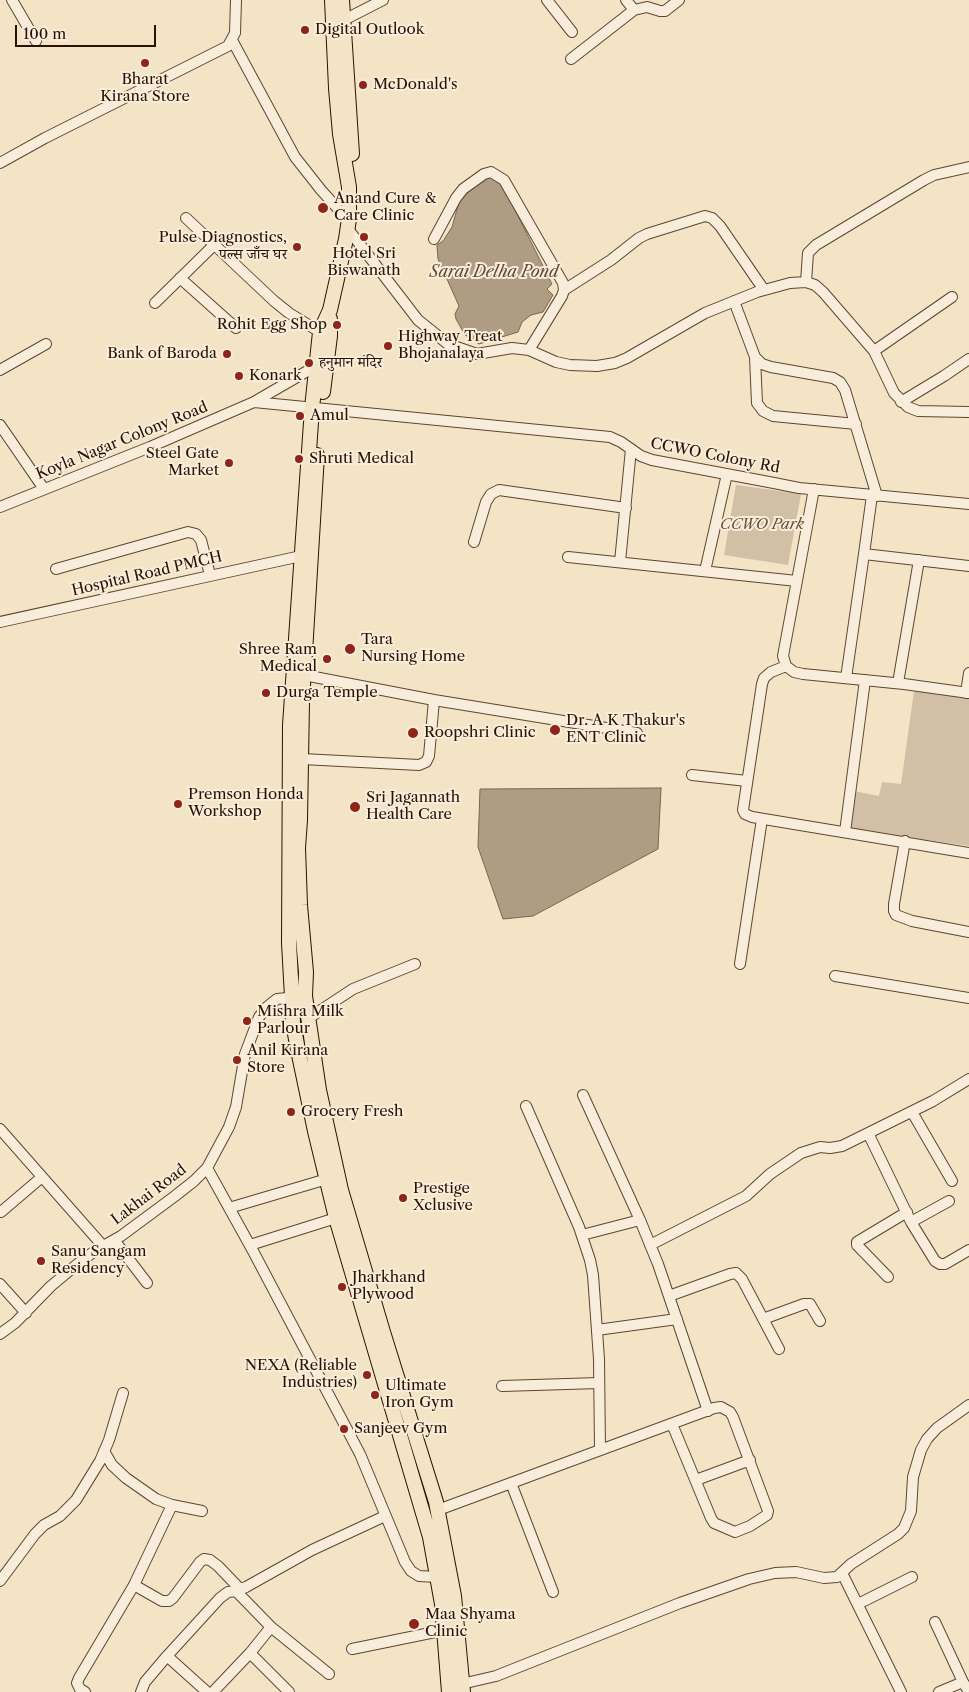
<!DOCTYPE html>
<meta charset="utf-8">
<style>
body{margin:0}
#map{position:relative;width:969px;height:1692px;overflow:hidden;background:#f4e4c6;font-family:"Libre Caslon Text",serif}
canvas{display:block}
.scale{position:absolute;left:15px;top:25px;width:141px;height:22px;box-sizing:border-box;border:2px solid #291201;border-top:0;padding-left:6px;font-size:15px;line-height:18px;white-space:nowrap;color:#291201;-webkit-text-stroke:4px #f8edda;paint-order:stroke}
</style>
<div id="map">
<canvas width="969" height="1692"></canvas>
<div class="scale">100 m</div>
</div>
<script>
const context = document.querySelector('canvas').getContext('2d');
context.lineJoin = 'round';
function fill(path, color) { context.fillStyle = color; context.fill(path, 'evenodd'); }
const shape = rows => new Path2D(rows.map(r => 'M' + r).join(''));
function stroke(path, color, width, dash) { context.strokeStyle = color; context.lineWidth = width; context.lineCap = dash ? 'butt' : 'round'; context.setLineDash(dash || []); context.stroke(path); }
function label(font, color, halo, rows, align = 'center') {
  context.font = font + ' "Libre Caslon Text","Noto Serif Devanagari",serif'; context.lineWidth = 4; context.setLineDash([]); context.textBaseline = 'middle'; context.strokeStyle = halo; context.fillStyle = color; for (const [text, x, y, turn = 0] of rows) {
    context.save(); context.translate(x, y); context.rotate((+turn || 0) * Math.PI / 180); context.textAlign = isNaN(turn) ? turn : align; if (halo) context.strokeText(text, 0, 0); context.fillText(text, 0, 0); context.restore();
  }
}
const green = shape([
 [736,485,801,494,788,565,724,555],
 [914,691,969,698,969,846,849,829,854,791,879,796,882,782,901,784]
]);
const water = shape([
 [493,176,501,182,552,284,547,289,553,295,543,312,531,315,522,322,518,332,479,344,465,335,456,319,455,314,459,306,438,259,437,245,443,241,452,227,459,202,475,185,486,177,493,176],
 [661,788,658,849,533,916,503,919,478,847,480,789,661,788]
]);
const minor = shape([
 [12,0,36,41],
 [547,0,572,32],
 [626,0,634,10,647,7,660,11,665,11,679,0],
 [338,23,383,0],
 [232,40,295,157,321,190,349,221],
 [571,59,634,10],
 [0,163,45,138,228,46,235,33,236,0],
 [186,218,274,301,289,313,320,332],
 [348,229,418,320,448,344,477,354,512,348,529,350,556,362,570,365,597,366,615,363,627,358,705,313,757,292,790,283,806,282,815,285,823,292,874,351,894,393,908,407,918,411,969,412],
 [434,239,456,198,463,189,484,174,491,172,504,180,563,283,564,290,562,296,529,350],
 [180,278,236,328],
 [806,282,808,253,816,245,924,180,934,175,969,167],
 [564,290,611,260,639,238,647,234,705,216,712,218,720,226,764,290],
 [734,301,755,357,762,364,771,367,833,378,840,382,845,390,877,496],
 [155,303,214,245],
 [874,351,952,297],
 [755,357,757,403,763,411,773,416,856,424],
 [0,370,46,344],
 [254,402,610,437,621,442,641,456,652,460,774,483,799,488,969,504],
 [901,402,944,376,969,359],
 [0,425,44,489],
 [814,489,783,656,786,666,794,672,803,674,904,684,969,693],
 [0,507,150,447,254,402,316,366],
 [474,542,486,502,491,494,499,490,626,508],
 [864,554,872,495],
 [568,557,797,581],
 [620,562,631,449],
 [56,569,188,532,196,534,201,540,210,575],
 [705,571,727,474],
 [0,622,301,556],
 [786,666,771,672,764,678,762,684,743,810,745,814,752,817,969,853],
 [304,675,434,700,637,733],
 [846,678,864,554,969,566],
 [898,683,919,560],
 [966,693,969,673],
 [302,759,419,765,426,762,429,756,434,700],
 [692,775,747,781],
 [845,832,865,680],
 [905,841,894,904,894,911,896,915,912,921,969,932],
 [740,964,762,819],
 [835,976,969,998],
 [309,1018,353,989,415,964],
 [583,1095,640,1220,658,1264,708,1411],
 [526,1106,579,1227,590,1260,593,1275,599,1359,600,1450],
 [912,1112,952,1181],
 [0,1129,103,1246],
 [868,1133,911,1222,935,1261,940,1264,945,1264,969,1250],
 [207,1168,253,1251,360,1454,405,1562,411,1571,419,1576,438,1577],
 [229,1208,327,1179],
 [1,1212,42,1177],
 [911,1222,949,1201],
 [582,1235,640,1220],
 [114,1240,147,1283],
 [250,1245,336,1218],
 [650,1245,746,1196,770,1174,801,1153,820,1147,830,1148,842,1146,933,1101,969,1079],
 [888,1277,857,1245,857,1242,907,1212],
 [0,1284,26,1313],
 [669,1296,730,1274,736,1273,742,1279,779,1349],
 [763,1319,804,1304,810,1304,820,1321],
 [597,1330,677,1319],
 [0,1334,15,1323,51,1286,75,1266,96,1250,121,1236,175,1196,194,1181,207,1168,229,1127,236,1107,245,1054,259,1017,267,1007,277,999,298,997],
 [502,1386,599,1383],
 [104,1451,112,1465,126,1478,156,1499,172,1505,202,1511],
 [696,1480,750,1460],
 [511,1483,553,1592],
 [438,1510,714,1408,721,1407,730,1412,733,1417,768,1511,767,1515,750,1526,735,1532,714,1523,711,1518,672,1424],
 [842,1573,901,1692],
 [0,1581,35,1534,44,1525,60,1516,76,1500,100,1461,109,1440,123,1393],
 [134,1585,162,1601,169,1601,173,1598,200,1562,204,1559,210,1560,218,1566,241,1590],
 [236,1591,246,1587,312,1550,385,1516],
 [858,1604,912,1577],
 [935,1622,963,1682],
 [352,1649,445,1630],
 [250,1653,289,1692],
 [167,1656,207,1692],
 [457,1685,496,1676,680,1603,749,1579,775,1573,796,1572,824,1578,837,1577,851,1564,898,1534,904,1528,911,1511,913,1477,921,1450,927,1439,937,1428,969,1405],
 [85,1692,80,1689,77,1683,79,1678,134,1585,172,1505],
 [141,1692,145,1682,167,1656,220,1598,228,1592,236,1591,271,1627,329,1674],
 [213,1692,250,1653,271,1627],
 [939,1692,963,1682,969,1692]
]);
const highway = shape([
 [332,0,336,88,340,134,349,187,349,219,346,239,330,310,320,332,312,408,290,725,289,943,292,997,293,1023,298,1050,315,1131,336,1218,430,1537,442,1604,449,1692],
 [342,0,352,154],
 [323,392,330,336,330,319],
 [317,455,302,702,300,820,298,848,300,905,306,972,305,996,319,1090,341,1190,383,1332,436,1502,454,1596,463,1692]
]);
const markers = [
 [305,30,5,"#8f2418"],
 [145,63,5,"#8f2418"],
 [363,85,5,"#8f2418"],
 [323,208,6,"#8f2418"],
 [364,237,5,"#8f2418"],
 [297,247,5,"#8f2418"],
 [337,325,5,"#8f2418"],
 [388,346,5,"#8f2418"],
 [227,354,5,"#8f2418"],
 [309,363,5,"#8f2418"],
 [239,376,5,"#8f2418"],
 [300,416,5,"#8f2418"],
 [299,459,5,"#8f2418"],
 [229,463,5,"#8f2418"],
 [350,649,6,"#8f2418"],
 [327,659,5,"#8f2418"],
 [266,693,5,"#8f2418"],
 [555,730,6,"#8f2418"],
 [413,733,6,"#8f2418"],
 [178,804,5,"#8f2418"],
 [355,807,6,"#8f2418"],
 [247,1021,5,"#8f2418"],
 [237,1060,5,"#8f2418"],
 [291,1112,5,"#8f2418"],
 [403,1198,5,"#8f2418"],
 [41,1261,5,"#8f2418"],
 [342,1287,5,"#8f2418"],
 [367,1375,5,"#8f2418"],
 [375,1395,5,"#8f2418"],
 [344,1429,5,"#8f2418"],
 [414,1624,6,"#8f2418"]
];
const poiNames = [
 ["Digital Outlook",315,30],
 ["Bharat",145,80,"center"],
 ["Kirana Store",145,97,"center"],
 ["McDonald's",373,85],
 ["Anand Cure &",334,199],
 ["Care Clinic",334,216],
 ["Pulse Diagnostics,",287,238,"right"],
 ["पल्स जाँच घर",287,255,"right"],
 ["Hotel Sri",364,254,"center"],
 ["Biswanath",364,271,"center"],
 ["Rohit Egg Shop",327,325,"right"],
 ["Highway Treat",398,337],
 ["Bhojanalaya",398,354],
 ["Bank of Baroda",217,354,"right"],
 ["हनुमान मंदिर",319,363],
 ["Konark",249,376],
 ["Amul",310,416],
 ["Steel Gate",219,454,"right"],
 ["Market",219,471,"right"],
 ["Shruti Medical",309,459],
 ["Tara",361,640],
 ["Nursing Home",361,657],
 ["Shree Ram",317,650,"right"],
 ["Medical",317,667,"right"],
 ["Durga Temple",276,693],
 ["Dr. A K Thakur's",566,721],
 ["ENT Clinic",566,738],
 ["Roopshri Clinic",424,733],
 ["Premson Honda",188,795],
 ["Workshop",188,812],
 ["Sri Jagannath",366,798],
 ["Health Care",366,815],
 ["Mishra Milk",257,1012],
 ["Parlour",257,1029],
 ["Anil Kirana",247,1051],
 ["Store",247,1068],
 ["Grocery Fresh",301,1112],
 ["Prestige",413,1189],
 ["Xclusive",413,1206],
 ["Sanu Sangam",51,1252],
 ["Residency",51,1269],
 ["Jharkhand",352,1278],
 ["Plywood",352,1295],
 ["NEXA (Reliable",357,1366,"right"],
 ["Industries)",357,1383,"right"],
 ["Ultimate",385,1386],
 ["Iron Gym",385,1403],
 ["Sanjeev Gym",354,1429],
 ["Maa Shyama",425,1615],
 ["Clinic",425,1632]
];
const streetNames = [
 ["Koyla Nagar Colony Road",122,441,-22],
 ["CCWO Colony Rd",715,456,11],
 ["Hospital Road PMCH",147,574,-13],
 ["Lakhai Road",149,1195,-37]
];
const parkNames = [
 ["CCWO Park",762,525]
];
const waterNames = [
 ["Sarai Delha Pond",494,272]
];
fill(green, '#d1c0a5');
fill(water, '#af9d83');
stroke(water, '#79654f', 1);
stroke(minor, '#5c4632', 12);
stroke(highway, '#291201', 16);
stroke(minor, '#f8edda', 10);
stroke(highway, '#f4e4c6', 14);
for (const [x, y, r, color] of markers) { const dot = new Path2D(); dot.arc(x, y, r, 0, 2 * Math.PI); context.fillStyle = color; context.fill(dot); stroke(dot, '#f8edda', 2); }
label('15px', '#291201', '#f8edda', poiNames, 'left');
label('15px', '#291201', '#f8edda', streetNames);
label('italic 15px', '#644f3a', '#f8edda', parkNames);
label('italic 16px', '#5f4a35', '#f8edda', waterNames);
</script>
